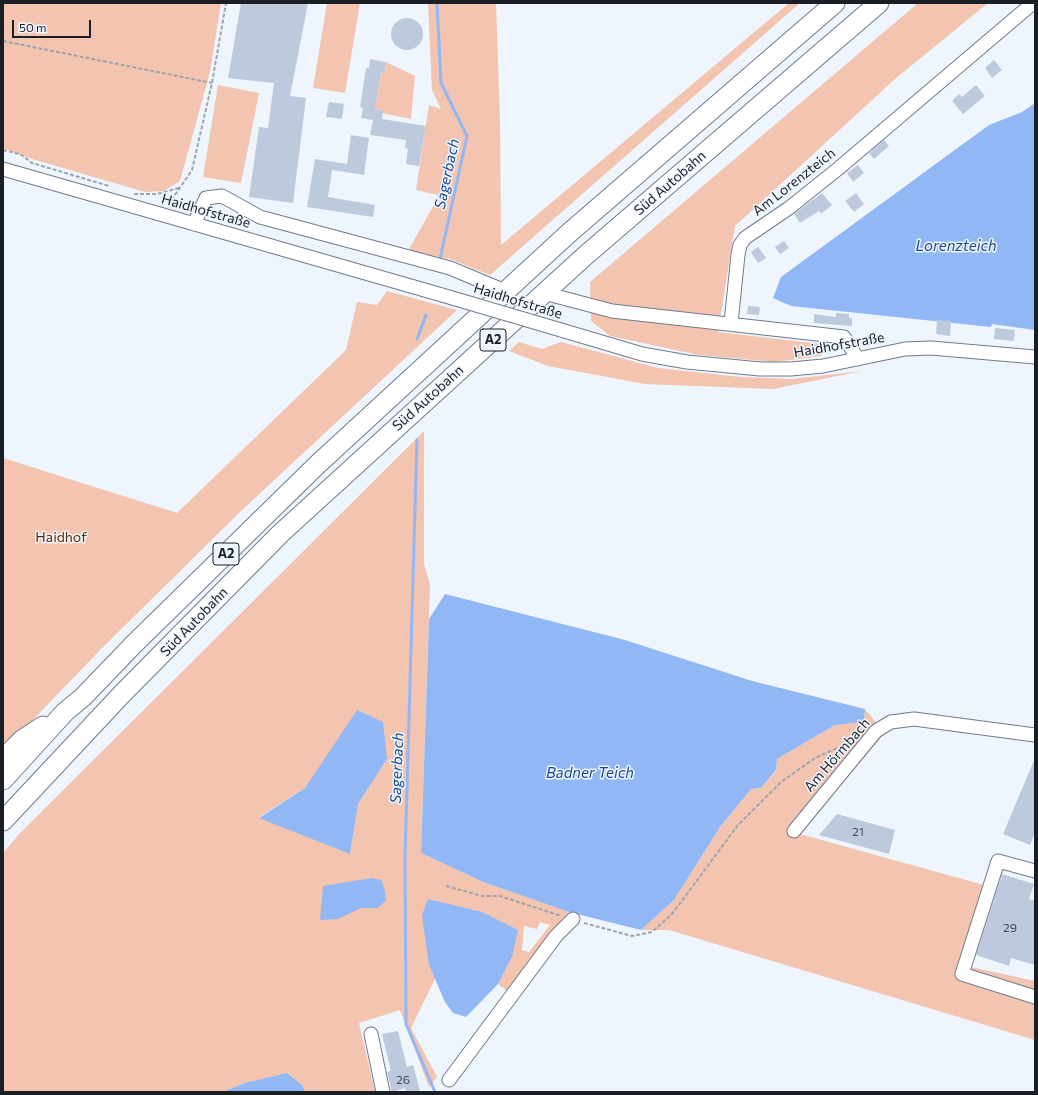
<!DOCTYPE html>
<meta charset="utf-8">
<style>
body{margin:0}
#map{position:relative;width:1038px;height:1095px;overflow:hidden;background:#eff5fd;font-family:Commissioner,sans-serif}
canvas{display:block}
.frame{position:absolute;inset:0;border:4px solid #1a1f26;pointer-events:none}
.scale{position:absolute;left:12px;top:20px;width:79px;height:18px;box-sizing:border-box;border:2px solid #1a1f26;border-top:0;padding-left:5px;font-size:12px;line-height:14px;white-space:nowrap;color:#1a1f26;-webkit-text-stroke:3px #eff5fd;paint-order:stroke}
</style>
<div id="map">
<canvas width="1038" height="1095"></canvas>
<div class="frame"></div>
<div class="scale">50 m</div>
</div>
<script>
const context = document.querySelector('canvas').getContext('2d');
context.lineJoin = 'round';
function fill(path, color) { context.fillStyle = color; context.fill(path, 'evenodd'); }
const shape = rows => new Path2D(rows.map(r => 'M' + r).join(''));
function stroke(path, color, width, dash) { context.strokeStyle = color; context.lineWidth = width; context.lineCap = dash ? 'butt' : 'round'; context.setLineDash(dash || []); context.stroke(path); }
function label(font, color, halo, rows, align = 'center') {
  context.font = font + ' Commissioner,sans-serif'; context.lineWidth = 3; context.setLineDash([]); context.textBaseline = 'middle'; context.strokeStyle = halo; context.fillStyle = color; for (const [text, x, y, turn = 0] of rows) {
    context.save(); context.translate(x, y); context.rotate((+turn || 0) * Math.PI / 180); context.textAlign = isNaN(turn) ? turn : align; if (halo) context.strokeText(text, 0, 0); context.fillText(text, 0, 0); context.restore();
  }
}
const green = shape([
 [3,3,221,3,210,72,180,181,164,191,145,192,32,159,3,148],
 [327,3,360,3,345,93,313,88],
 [428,3,496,3,500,120,501,245,789,3,800,3,490,275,450,259,408,251,436,201,438,195,416,190,429,105,441,109,432,90],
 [918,3,988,3,895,79,735,226,718,332,829,345,821,356,775,362,699,355,610,336,591,321,590,282],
 [386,62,415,76,411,119,382,113,383,111,375,109,381,72,385,72],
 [218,85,259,93,241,183,203,177],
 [387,291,457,310,240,512,102,648,3,751,3,458,177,513,346,350,357,302,377,305],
 [519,342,542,349,561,342,658,368,741,377,792,379,862,371,773,389,645,384,548,366,509,351],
 [424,431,424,564,430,584,421,853,483,882,569,912,507,991,498,984,512,957,429,965,435,979,411,1028,437,1077,429,1087,400,1010,359,1023,375,1092,305,1092,303,1086,245,1083,222,1092,3,1092,3,853,21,832],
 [387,759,358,804,350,853,259,817,305,788],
 [540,922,550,925,529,952,522,950,524,926,537,929],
 [865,709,885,733,800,834,984,885,962,965,1035,981,1035,1040,669,930,641,930,674,900,720,827,751,789,761,788,776,771,777,759,835,725,864,722]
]);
const water = shape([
 [1035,103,1035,330,992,324,991,327,791,306,773,298,781,277,989,125,1022,112],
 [445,594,625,640,752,681,865,709,864,722,835,725,777,759,776,770,761,788,751,789,720,827,674,900,641,930,569,912,483,882,421,853,429,619],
 [357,710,383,722,387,759,358,804,350,854,259,818,305,788],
 [372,878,381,880,384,887,386,900,378,908,361,908,338,919,320,920,323,886],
 [428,899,482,912,518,930,512,957,498,984,466,1017,453,1013,445,1002,429,965,422,915],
 [287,1073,303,1086,305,1092,222,1092,245,1083]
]);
const stream = shape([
 [437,3,441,83,467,136,440,259],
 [417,339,426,315],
 [417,440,405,857,406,1024,435,1092]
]);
const building = shape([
 [241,3,308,3,290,96,306,98,293,203,249,197,259,127,268,128,274,83,228,78],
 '391 34a16 16 0 1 1 32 0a16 16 0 1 1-32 0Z',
 [370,59,386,62,385,72,381,72,375,109,383,111,382,119,426,126,419,166,406,164,408,149,405,148,406,140,370,135,373,120,361,118,363,108,360,107,366,68,369,68],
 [994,60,1002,70,992,78,985,68],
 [976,85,985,96,963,114,952,101,959,94,962,97],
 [329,102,344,104,342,119,326,117],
 [351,135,369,138,364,175,332,170,328,197,375,205,373,217,307,207,315,159,347,164],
 [884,140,889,146,874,159,869,153],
 [858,165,864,173,853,182,847,173],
 [822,193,832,205,821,214,819,211,800,223,794,214],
 [856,193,864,204,854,212,845,201],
 [784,241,789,248,780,254,775,247],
 [758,247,766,258,758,263,751,252],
 [748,306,760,307,759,315,747,314],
 [836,313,849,314,849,318,852,318,852,326,814,323,814,314,836,317],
 [937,320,951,321,950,336,936,334],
 [995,328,1015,330,1014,341,994,339],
 [1035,758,1035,832,1030,845,1003,834],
 [837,814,895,830,889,854,819,835],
 [1002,874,1034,884,1029,899,1035,901,1035,965,1011,958,1009,966,976,955],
 [398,1031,407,1067,413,1065,420,1091,406,1092,405,1088,392,1092,387,1072,391,1071,382,1034]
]);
const path = shape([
 [3,41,212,83],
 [3,150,20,154,32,163,109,186],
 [134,194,157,194,179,188],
 [168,205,192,170,212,83,226,3],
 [446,886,482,896,500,896,561,916],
 [584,923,632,936,652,932,672,914,738,825,781,782,815,758,851,742]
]);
const minor = shape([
 [3,169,442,295],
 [194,224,206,198,222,196,260,217,450,268,505,291],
 [544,293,612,311,844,337,858,359],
 [731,323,738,255,740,245,745,238,789,208,839,168,1033,3],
 [561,330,642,354,687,362,760,369,791,369,823,366,905,349,931,348,1035,357],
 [794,831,876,731,891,722,914,719,1035,735],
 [1035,871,998,861,962,974,1035,997],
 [371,1034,383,1092],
 [449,1080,556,936,573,919]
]);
const highway = shape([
 [3,759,22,740,43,726],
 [3,780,65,712,83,697,134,644,318,464,569,233,835,3],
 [3,821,122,694,280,534,586,255,879,3]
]);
const minorBridge = shape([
 [442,295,561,330]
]);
const numberNames = [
 ["21",858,832],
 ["29",1010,928],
 ["26",403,1080]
];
const shields = [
 [493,340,26],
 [226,554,26]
];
const shieldNames = [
 ["A2",493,340],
 ["A2",226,554]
];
const streetNames = [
 ["Am Lorenzteich",794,182,-38],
 ["Süd Autobahn",670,183,-41],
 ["Haidhofstraße",206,211,16],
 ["Haidhofstraße",518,301,17],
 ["Haidhofstraße",839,345,-10],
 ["Süd Autobahn",428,398,-42],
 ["Süd Autobahn",194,622,-46],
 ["Am Hörmbach",837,755,-49]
];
const parkNames = [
 ["Haidhof",61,537]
];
const waterNames = [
 ["Sagerbach",447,174,-78],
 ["Lorenzteich",956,246],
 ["Sagerbach",397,768,-88],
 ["Badner Teich",590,773]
];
fill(green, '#f3c4af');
fill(water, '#91b8f4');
stroke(stream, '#91b8f4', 3);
fill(building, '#bdc9dc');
stroke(minor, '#707b8d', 15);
stroke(highway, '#707b8d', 21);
stroke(path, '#a0a5ad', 2, [4, 2]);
stroke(minor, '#fff', 13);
stroke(highway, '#fff', 19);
stroke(minorBridge, '#707b8d', 15, []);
stroke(minorBridge, '#fff', 13);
label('12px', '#434a54', null, numberNames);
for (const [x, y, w] of shields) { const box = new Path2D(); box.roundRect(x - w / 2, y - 11, w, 22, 3); context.fillStyle = '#eff5fd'; context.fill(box); stroke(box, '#1a1f26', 1); }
label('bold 13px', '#1a1f26', null, shieldNames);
label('14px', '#1a1f26', '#eff5fd', streetNames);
label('14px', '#642500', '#eff5fd', parkNames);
label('italic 15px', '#1a498f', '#eff5fd', waterNames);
</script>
